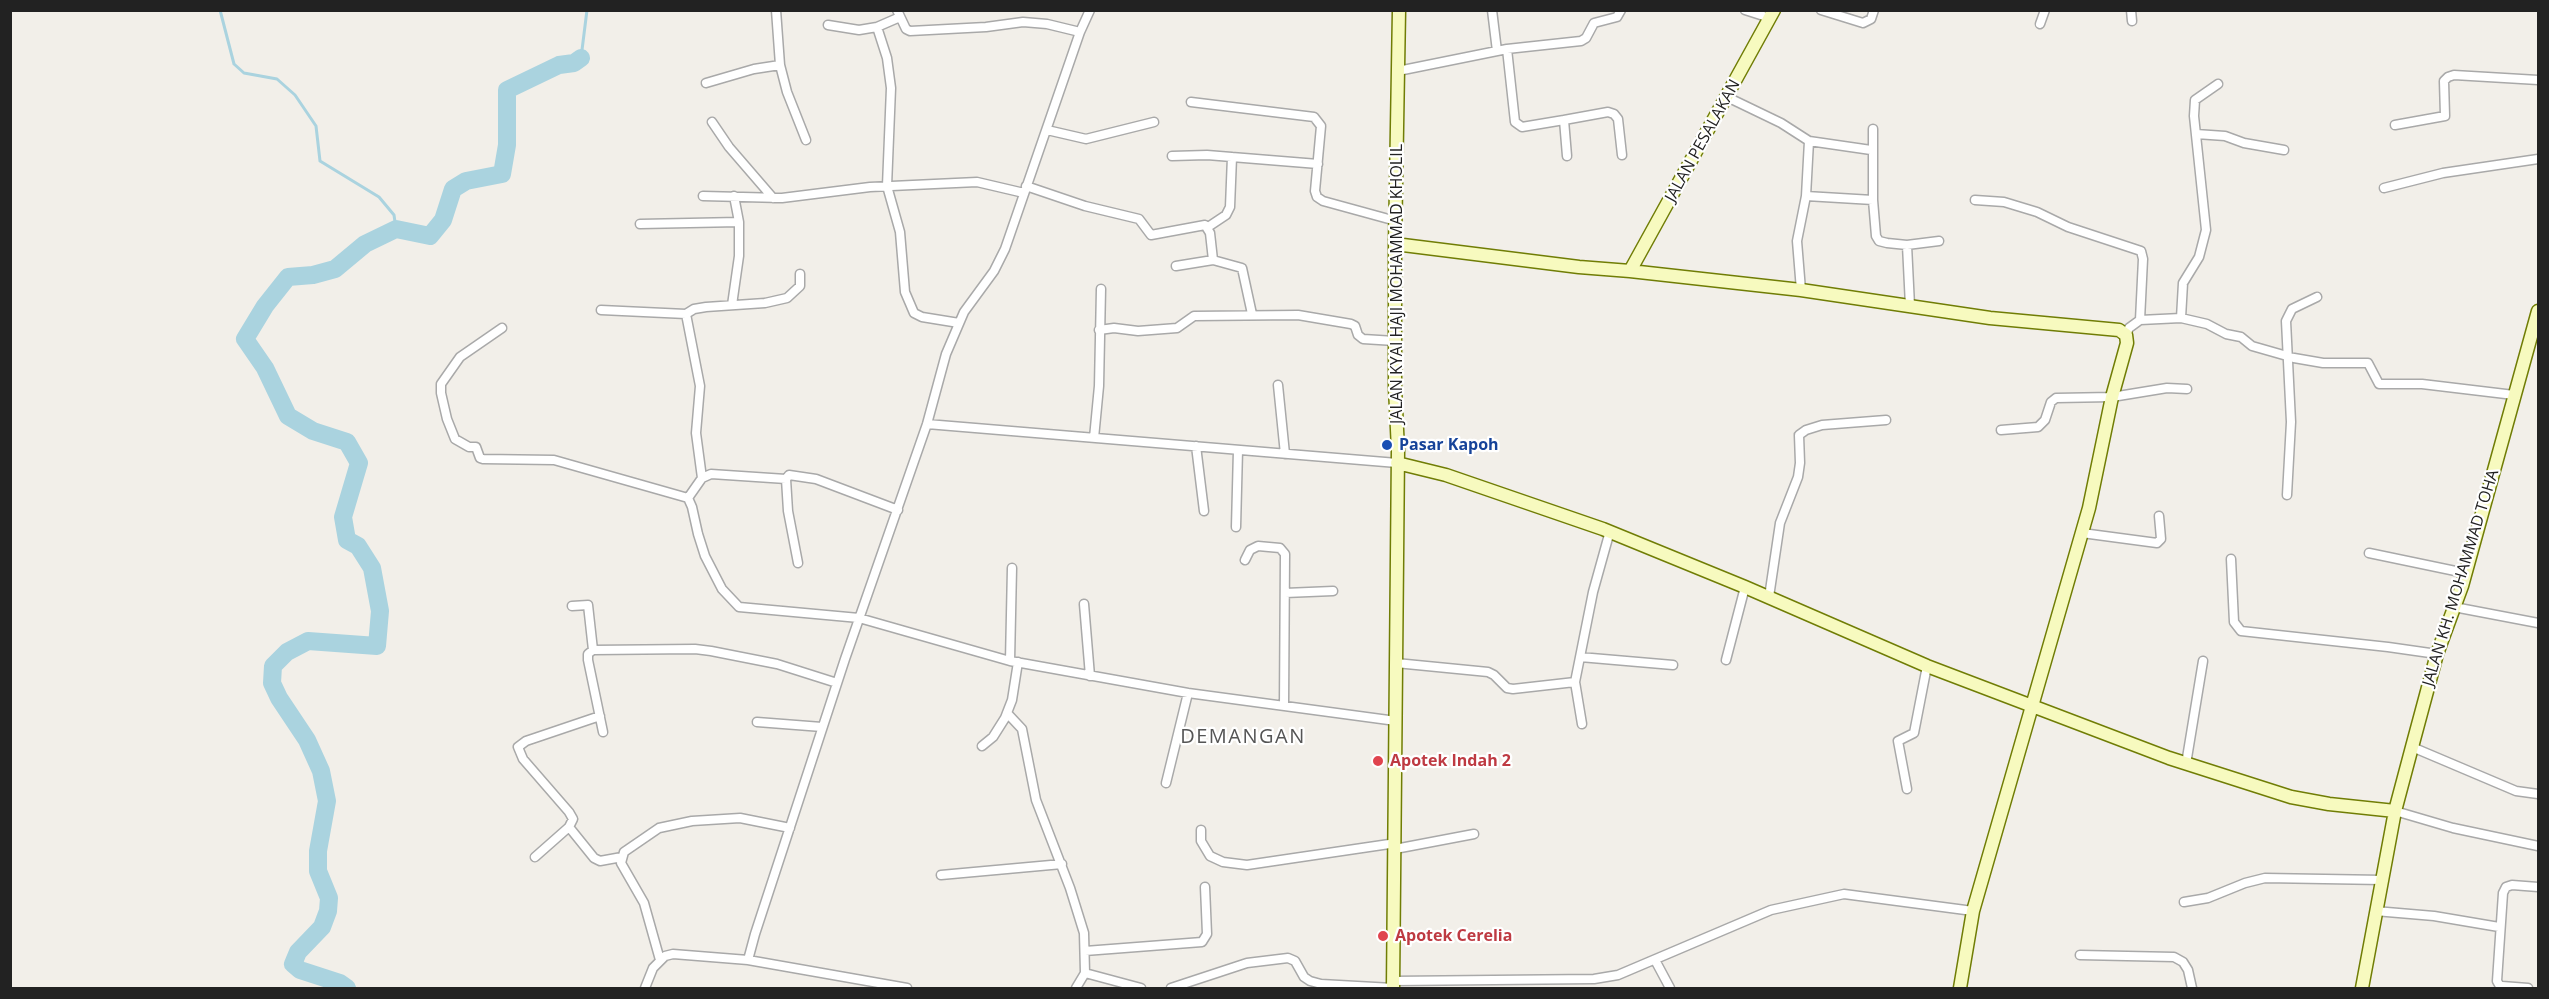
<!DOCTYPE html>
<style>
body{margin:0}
#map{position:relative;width:2549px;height:999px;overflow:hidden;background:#f2efe9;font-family:"Open Sans",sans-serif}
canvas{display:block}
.frame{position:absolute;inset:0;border:12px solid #222;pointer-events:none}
</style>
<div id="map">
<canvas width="2549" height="999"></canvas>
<div class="frame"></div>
</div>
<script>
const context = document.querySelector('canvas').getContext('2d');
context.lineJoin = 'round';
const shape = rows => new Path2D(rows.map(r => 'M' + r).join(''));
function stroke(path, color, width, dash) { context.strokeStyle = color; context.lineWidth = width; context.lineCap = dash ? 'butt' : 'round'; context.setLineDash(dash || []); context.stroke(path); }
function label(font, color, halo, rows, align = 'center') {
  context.font = font + ' "Open Sans",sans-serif'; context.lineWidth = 4.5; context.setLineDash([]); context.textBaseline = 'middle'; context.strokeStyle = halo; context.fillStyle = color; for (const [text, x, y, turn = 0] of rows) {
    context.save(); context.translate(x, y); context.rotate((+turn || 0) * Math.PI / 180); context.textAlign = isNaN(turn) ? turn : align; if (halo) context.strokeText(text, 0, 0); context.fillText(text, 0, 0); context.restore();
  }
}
const stream = shape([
 [220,10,234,64,244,73,277,79,295,95,316,126,320,161,379,197,394,215,396,229],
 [581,58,587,10]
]);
const river = shape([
 [347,988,340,983,300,970,293,964,298,952,322,927,328,911,329,898,318,871,318,851,327,801,321,771,307,740,279,698,272,683,273,666,287,652,308,641,377,646,380,611,372,568,358,546,347,540,343,517,359,463,347,442,313,431,288,416,265,368,245,339,265,306,288,277,313,275,335,269,365,244,396,229,430,236,443,220,453,189,466,181,502,174,507,145,507,90,559,65,574,63,581,58]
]);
const street = shape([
 [776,10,780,65,787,92,806,140],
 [897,10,906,29,910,31,986,27,1023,22,1047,24,1080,32],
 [1492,10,1497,51],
 [1745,10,1770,18],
 [1821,10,1863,23,1871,19,1874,10],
 [2131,10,2132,21],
 [2040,24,2045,10],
 [828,25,859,30,877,27,887,58,891,88,887,186,900,232,905,292,914,313,922,317,959,323],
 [877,27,900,17],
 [1507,49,1515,122,1522,127,1564,120,1567,156],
 [1398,71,1507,49,1581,41,1586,38,1594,23,1617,17,1621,10],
 [706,83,754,69,780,65],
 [1727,97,1781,123,1809,141,1806,196,1797,241,1801,290],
 [1191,102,1314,117,1321,126,1315,191,1317,197,1323,201,1396,221],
 [1564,120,1608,112,1614,114,1618,119,1622,155],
 [712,122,729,147,773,198],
 [2395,125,2445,116,2444,81,2448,77,2454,75,2538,80],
 [1873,129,1873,200,1876,236,1879,241,1887,243,1907,245,1939,241],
 [1047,130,1086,139,1154,122],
 [2196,134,2225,136,2244,143,2284,150],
 [1809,141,1871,150],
 [1172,156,1207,155,1318,164],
 [1026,186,1085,206,1139,219,1151,235,1205,225,1210,233,1213,260],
 [2384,188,2443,173,2538,159],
 [703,196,782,198,870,187,977,182,1024,193],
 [1806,196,1873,200],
 [1975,200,2004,202,2037,212,2068,227,2141,251,2143,259,2140,320],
 [640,224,739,222],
 [1208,227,1226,215,1230,207,1232,157],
 [1907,245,1910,306],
 [1176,266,1213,260,1242,268,1252,314],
 [732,305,739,256,739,222,734,196],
 [601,310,686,314],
 [2181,318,2183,283,2199,257,2206,230,2194,116,2195,100,2218,84],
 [502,328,460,357,441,384,441,393,447,419,455,439,469,447,476,447,480,458,483,459,554,460,688,498,692,507,698,534,705,556,722,589,739,607,859,618,1010,661,1188,693,1396,721],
 [1099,330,1114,328,1138,331,1177,328,1194,316,1298,315,1351,324,1355,326,1358,335,1363,339,1395,341],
 [2126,335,2129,328,2140,320,2181,318,2207,324,2226,334,2241,337,2252,346,2294,358,2323,363,2368,363,2379,384,2422,384,2514,395],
 [1278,385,1285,454],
 [927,424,1397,463],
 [2001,430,2038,427,2045,420,2051,402,2056,398,2112,397,2167,388,2187,389],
 [1094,438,1099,386,1101,289],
 [1196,446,1204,511],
 [702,478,696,433,700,386,686,314,694,309,706,307,765,303,787,298,800,286,800,274],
 [2287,495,2291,422,2286,321,2292,309,2317,297],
 [688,498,702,478,711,474,786,479],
 [1236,527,1238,450],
 [2082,533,2157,543,2161,539,2159,516],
 [2369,553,2465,573],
 [2231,559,2234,622,2241,631,2388,647,2437,654],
 [1245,560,1250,550,1258,546,1280,548,1285,554,1284,706],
 [798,563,788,511,786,479,789,475,816,479,898,510],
 [1285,593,1333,591],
 [1769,597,1780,523,1798,477,1800,463,1799,435,1806,430,1822,425,1886,420],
 [1084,604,1090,676],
 [572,606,588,605,593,650,695,649,711,651,777,664,837,683],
 [2454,607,2538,623],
 [593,650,588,654,588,660,603,732],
 [1580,657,1673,665],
 [1726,660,1745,587],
 [1010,661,1012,568],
 [1396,663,1488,672,1494,675,1507,688,1513,689,1575,682,1593,592,1610,531],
 [1575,682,1582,724],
 [1007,713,1022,729,1036,800,1070,888,1084,933,1085,973,1141,988],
 [757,722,822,727],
 [982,746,993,737,1005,718,1012,700,1018,662],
 [2412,747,2516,791,2538,794],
 [2186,764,2203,661],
 [1166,783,1188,693],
 [1907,789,1898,741,1914,733,1927,666],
 [2395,811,2453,828,2538,846],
 [569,827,594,858,600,861,622,857],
 [1201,830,1201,841,1210,856,1223,862,1247,865,1396,843],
 [1395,849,1474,834],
 [535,857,569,827,573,819,569,812,523,759,518,747,526,741,600,716],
 [941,875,1062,864],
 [2184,902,2208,898,2245,883,2265,878,2383,880],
 [2375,911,2434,916,2499,927],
 [1085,951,1202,942,1207,934,1205,887],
 [2080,955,2174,957,2183,962,2188,970,2192,988],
 [660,960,644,903,621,863,624,852,659,828,692,821,740,818,790,828],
 [748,960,755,934,845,659,927,424,946,354,964,312,994,271,1005,249,1080,32,1090,10],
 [1655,960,1670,988],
 [1393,981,1594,979,1618,975,1771,910,1844,894,1973,911],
 [2502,986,2528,988],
 [645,988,653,968,665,956,673,954,748,960,907,988],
 [1076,988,1085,973],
 [1171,988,1247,963,1288,958,1295,961,1304,977,1310,981,1321,984,1393,988],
 [2501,988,2497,981,2503,893,2506,887,2512,885,2538,887]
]);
const secondary = shape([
 [1395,244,1579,267,1630,271,1801,290,1990,318,2119,330,2126,335,2127,343,2112,397,2089,508,1973,911,1960,988],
 [1630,271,1774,10],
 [1397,463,1446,475,1603,529,1745,587,1927,666,2169,758,2291,797,2329,804,2395,811],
 [1393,988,1398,450,1395,388,1395,244,1399,10],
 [2362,988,2395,811,2412,747,2437,654,2462,586,2538,311]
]);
const markers = [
 [1387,445,6,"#1a4fb4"],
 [1378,761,6,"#e0444e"],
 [1383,936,6,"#e0444e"]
];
const streetNames = [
 ["JALAN PESALAKAN",1703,141,-61],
 ["JALAN KYAI HAJI MOHAMMAD KHOLIL",1397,284,-90],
 ["JALAN KH. MOHAMMAD TOHA",2461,578,-73]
];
const transitNames = [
 ["Pasar Kapoh",1399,445]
];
const healthNames = [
 ["Apotek Indah 2",1390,761],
 ["Apotek Cerelia",1395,936]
];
const quarterNames = [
 ["DEMANGAN",1243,737]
];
stroke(stream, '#aad3df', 3);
stroke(river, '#aad3df', 18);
stroke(street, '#a9a9a9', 11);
stroke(secondary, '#707d05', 15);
stroke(street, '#fff', 8);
stroke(secondary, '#f7fabf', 12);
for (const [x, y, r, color] of markers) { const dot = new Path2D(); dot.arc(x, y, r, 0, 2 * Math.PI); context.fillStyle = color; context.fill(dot); stroke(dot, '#fff', 2); }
label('16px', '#222', '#fff', streetNames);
label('bold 16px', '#164399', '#fff', transitNames, 'left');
label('bold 16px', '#be3a42', '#fff', healthNames, 'left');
context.letterSpacing = '1.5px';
label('20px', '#555', '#fff', quarterNames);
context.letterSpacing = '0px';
</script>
